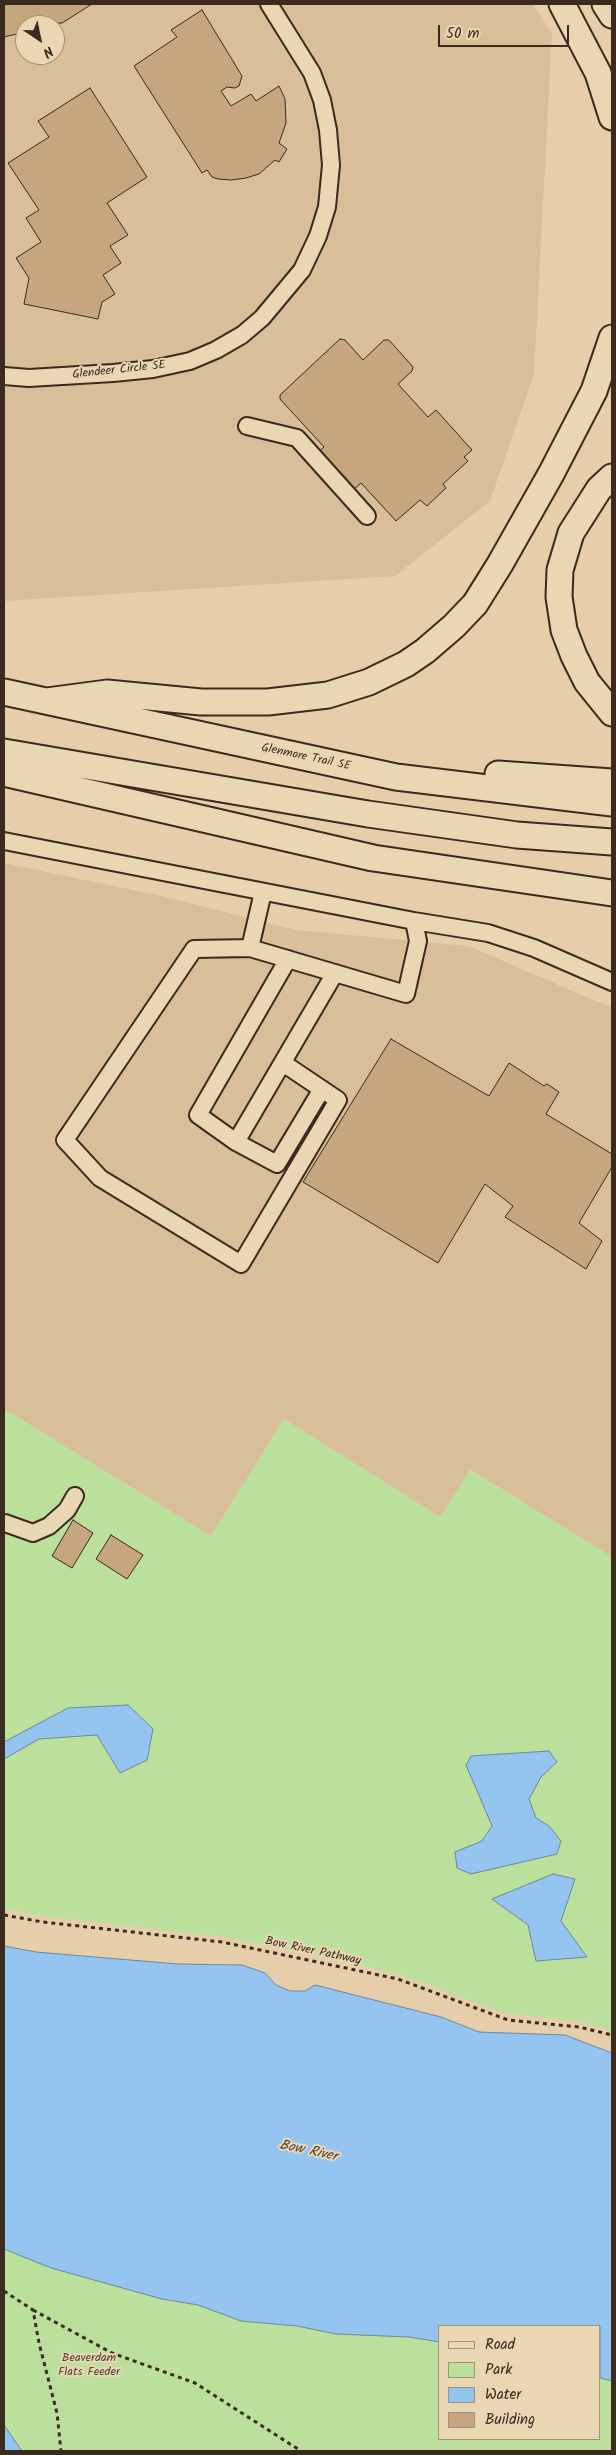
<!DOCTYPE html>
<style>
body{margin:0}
#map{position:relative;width:616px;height:2455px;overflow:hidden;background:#e5cea9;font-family:Kalam,sans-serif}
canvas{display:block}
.frame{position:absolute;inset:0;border:5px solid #3b2a1e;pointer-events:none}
.legend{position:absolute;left:438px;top:2325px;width:162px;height:115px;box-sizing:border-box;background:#e9d7b4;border:1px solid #a39278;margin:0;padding:6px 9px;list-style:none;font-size:15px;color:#3b2a1e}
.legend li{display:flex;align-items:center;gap:10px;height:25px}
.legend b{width:25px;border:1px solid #a39278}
.north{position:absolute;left:15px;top:15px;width:50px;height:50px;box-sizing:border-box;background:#e9d7b4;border:1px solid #a39278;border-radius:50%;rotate:146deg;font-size:14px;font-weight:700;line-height:20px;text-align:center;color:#3b2a1e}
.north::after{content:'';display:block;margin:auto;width:18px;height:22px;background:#3b2a1e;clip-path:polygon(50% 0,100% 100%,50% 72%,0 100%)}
.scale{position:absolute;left:438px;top:25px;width:131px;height:22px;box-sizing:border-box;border:2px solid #3b2a1e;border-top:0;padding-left:6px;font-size:15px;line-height:18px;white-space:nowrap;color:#3b2a1e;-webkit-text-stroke:4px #e9d7b4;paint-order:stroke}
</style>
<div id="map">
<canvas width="616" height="2455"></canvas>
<div class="frame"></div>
<ul class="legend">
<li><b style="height:6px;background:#e9d7b4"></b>Road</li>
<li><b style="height:14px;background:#bbe09b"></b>Park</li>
<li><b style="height:14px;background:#94c5f0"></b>Water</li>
<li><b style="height:14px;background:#c5a67e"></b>Building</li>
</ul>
<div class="north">N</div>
<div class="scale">50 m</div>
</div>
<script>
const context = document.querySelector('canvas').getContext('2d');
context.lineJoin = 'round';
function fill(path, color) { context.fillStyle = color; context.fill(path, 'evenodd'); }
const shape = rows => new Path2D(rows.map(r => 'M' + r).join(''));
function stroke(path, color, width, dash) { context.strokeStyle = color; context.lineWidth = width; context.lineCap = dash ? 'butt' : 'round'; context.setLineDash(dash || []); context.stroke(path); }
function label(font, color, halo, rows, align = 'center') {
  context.font = font + ' Kalam,sans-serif'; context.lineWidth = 4; context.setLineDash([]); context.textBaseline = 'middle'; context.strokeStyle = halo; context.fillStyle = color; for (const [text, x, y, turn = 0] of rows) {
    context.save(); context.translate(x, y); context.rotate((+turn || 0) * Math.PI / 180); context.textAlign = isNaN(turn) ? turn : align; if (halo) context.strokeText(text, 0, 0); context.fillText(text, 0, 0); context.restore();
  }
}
const built = shape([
 [4,4,533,4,552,34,534,374,490,501,395,576,4,601],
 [25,25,55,25,55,55,25,55],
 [4,863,161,896,296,930,468,946,612,1008,612,1557,471,1470,440,1517,284,1419,211,1536,4,1409]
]);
const green = shape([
 [4,1409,211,1536,284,1419,440,1517,470,1470,612,1557,612,2030,574,2021,503,2013,399,1974,231,1938,35,1915,4,1909],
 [4,2249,51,2268,162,2299,198,2305,242,2321,297,2326,336,2334,409,2337,440,2342,440,2439,600,2439,600,2378,612,2381,612,2451,4,2451]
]);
const water = shape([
 [128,1705,153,1729,147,1760,120,1773,97,1735,39,1739,4,1759,4,1742,68,1708,128,1705],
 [549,1751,557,1762,541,1777,529,1799,536,1818,549,1826,561,1841,557,1854,471,1874,457,1868,455,1852,482,1841,492,1826,466,1765,471,1756,549,1751],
 [553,1874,575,1879,561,1921,587,1957,536,1961,528,1925,492,1899,553,1874],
 [4,1946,36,1952,178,1964,242,1965,265,1973,276,1985,290,1991,305,1991,315,1985,441,2017,479,2032,565,2035,612,2053,612,2381,600,2378,600,2326,440,2326,440,2342,409,2337,336,2334,297,2326,241,2321,198,2305,162,2299,51,2268,4,2249,4,1946],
 [4,2425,22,2451,4,2451,4,2425]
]);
const building = shape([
 [4,4,92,4,62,23,25,25,25,32,4,37,4,4],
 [202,10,242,76,239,86,235,88,227,87,221,91,231,106,251,94,256,101,279,86,285,99,286,123,279,143,287,149,279,162,275,160,259,174,246,178,231,180,218,179,212,177,207,170,202,173,134,66,177,37,171,30,202,10],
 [90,88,147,177,107,203,128,235,110,246,121,263,103,275,115,294,102,302,98,319,24,304,29,278,16,258,41,242,26,218,39,210,8,163,49,137,38,121,90,88],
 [340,339,345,340,363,360,384,340,389,340,413,367,412,371,398,384,428,417,436,410,472,450,464,457,468,461,443,484,446,488,427,506,420,500,396,521,361,483,342,500,307,462,324,447,280,399,280,395,340,339],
 [391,1039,489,1096,509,1063,544,1086,547,1084,559,1092,546,1114,612,1154,612,1167,579,1223,602,1241,586,1269,505,1217,513,1206,485,1184,438,1263,303,1182,391,1039],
 [73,1520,93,1533,72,1568,52,1556,73,1520],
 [111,1535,143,1555,127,1579,96,1559,111,1535]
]);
const path = shape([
 [4,1915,43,1922,222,1942,398,1979,508,2020,579,2027,612,2035],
 [4,2291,33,2310,39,2343,57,2413,61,2451],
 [33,2310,112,2353,195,2383,301,2451]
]);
const minor = shape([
 [4,376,29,378,113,373,153,369,190,361,216,350,242,335,262,318,302,270,318,236,327,207,331,165,328,130,322,100,312,73,269,4],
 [247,426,297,438,367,516],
 [4,841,414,921,488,933,534,948,612,982],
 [250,948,263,892],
 [283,1063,338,1100,241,1264,100,1178,65,1140,194,949,250,948,406,994,418,941,414,921],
 [322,1089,277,1164,236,1142,335,973],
 [236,1142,198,1115,288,959],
 [5,1523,33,1533,49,1526,67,1510,75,1496]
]);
const highway = shape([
 [562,4,598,73,612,117],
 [605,4,612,15],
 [612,477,599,489,571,533,560,570,559,597,564,630,574,656,587,682,612,713],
 [4,692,396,777,612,803],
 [47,701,107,693,201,702,268,702,328,695,369,682,406,664,425,651,454,626,475,604,500,564,551,474,594,391,612,338],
 [4,752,368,814,517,835,612,842],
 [4,773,373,858,612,893],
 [498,774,612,782]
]);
const streetNames = [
 ["Glendeer Circle SE",119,371,-6],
 ["Glenmore Trail SE",306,758,12],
 ["Bow River Pathway",313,1952,12]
];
const parkNames = [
 ["Beaverdam",89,2359],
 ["Flats Feeder",89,2373]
];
const waterNames = [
 ["Bow River",308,2152,12]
];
fill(built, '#d8bf99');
fill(green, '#bbe09b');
fill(water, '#94c5f0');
stroke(water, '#70879c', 1);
fill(building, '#c5a67e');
stroke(building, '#3b2a1e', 1);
stroke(minor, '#3b2a1e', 20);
stroke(highway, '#3b2a1e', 29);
stroke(path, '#3b2a1e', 3, [4, 4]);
stroke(minor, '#e9d7b4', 16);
stroke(highway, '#e9d7b4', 25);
label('12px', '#3b2a1e', '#e9d7b4', streetNames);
label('12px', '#4e4531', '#e9d7b4', parkNames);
label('italic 14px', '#48413e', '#e9d7b4', waterNames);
</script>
